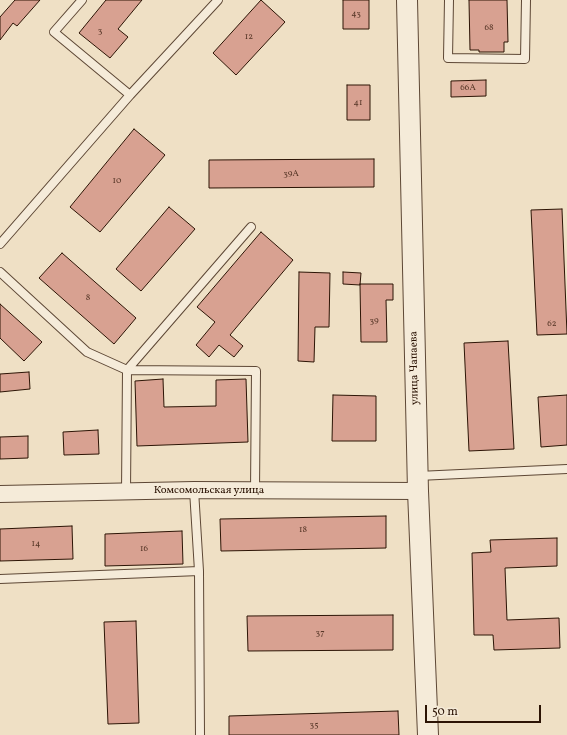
<!DOCTYPE html>
<meta charset="utf-8">
<style>
body{margin:0}
#map{position:relative;width:567px;height:735px;overflow:hidden;background:#efe0c5;font-family:Vollkorn,serif}
canvas{display:block}
.scale{position:absolute;left:425px;top:705px;width:116px;height:18px;box-sizing:border-box;border:2px solid #2c1405;border-top:0;padding-left:5px;font-size:12px;line-height:14px;white-space:nowrap;color:#2c1405;-webkit-text-stroke:3px #f5ebd9;paint-order:stroke}
</style>
<div id="map">
<canvas width="567" height="735"></canvas>
<div class="scale">50 m</div>
</div>
<script>
const context = document.querySelector('canvas').getContext('2d');
context.lineJoin = 'round';
function fill(path, color) { context.fillStyle = color; context.fill(path, 'evenodd'); }
const shape = rows => new Path2D(rows.map(r => 'M' + r).join(''));
function stroke(path, color, width, dash) { context.strokeStyle = color; context.lineWidth = width; context.lineCap = dash ? 'butt' : 'round'; context.setLineDash(dash || []); context.stroke(path); }
function label(font, color, halo, rows, align = 'center') {
  context.font = font + ' Vollkorn,serif'; context.lineWidth = 4; context.setLineDash([]); context.textBaseline = 'middle'; context.strokeStyle = halo; context.fillStyle = color; for (const [text, x, y, turn = 0] of rows) {
    context.save(); context.translate(x, y); context.rotate((+turn || 0) * Math.PI / 180); context.textAlign = isNaN(turn) ? turn : align; if (halo) context.strokeText(text, 0, 0); context.fillText(text, 0, 0); context.restore();
  }
}
const building = shape([
 [15,0,40,0,17,26,13,23,0,40,0,17,15,0],
 [106,0,142,0,118,29,128,37,110,58,79,33,106,0],
 [261,0,285,22,236,75,213,53,261,0],
 [343,0,369,0,369,29,343,29,343,0],
 [469,0,507,0,508,42,504,42,504,52,479,52,479,50,470,50,469,0],
 [486,80,486,96,451,97,451,81,486,80],
 [347,85,370,85,370,120,347,120,347,85],
 [134,129,165,155,100,232,70,207,134,129],
 [374,159,374,187,209,188,209,160,374,159],
 [169,207,195,229,141,291,116,269,169,207],
 [562,209,567,334,537,335,531,210,562,209],
 [261,232,293,260,230,335,243,346,234,357,219,345,209,357,196,345,215,322,197,307,261,232],
 [62,253,136,318,114,344,39,278,62,253],
 [299,272,330,273,329,327,315,327,314,362,298,361,299,272],
 [343,272,361,273,360,285,343,284,343,272],
 [360,284,393,284,393,300,386,300,387,342,361,342,360,284],
 [0,304,42,342,24,361,0,338,0,304],
 [508,341,514,449,469,451,464,343,508,341],
 [29,372,30,389,0,392,0,374,29,372],
 [163,379,164,407,216,406,216,380,246,379,248,442,137,446,135,381,163,379],
 [333,395,376,396,376,441,332,441,333,395],
 [567,395,567,445,541,447,538,397,567,395],
 [98,430,99,454,64,455,63,432,98,430],
 [28,436,28,458,0,459,0,437,28,436],
 [386,516,386,548,221,551,220,519,386,516],
 [72,526,73,559,0,561,0,529,72,526],
 [182,531,183,564,105,566,105,534,182,531],
 [557,538,557,566,505,568,507,620,559,618,560,648,494,650,493,635,474,635,472,553,491,552,490,540,557,538],
 [393,615,393,650,248,651,247,616,393,615],
 [136,621,139,723,108,724,104,622,136,621],
 [398,711,399,735,229,735,229,716,398,711]
]);
const service = shape([
 [82,0,54,32,130,95,218,0],
 [449,0,448,58,525,59,526,0],
 [0,244,130,95],
 [0,272,87,352,127,370,251,227],
 [418,476,567,469],
 [194,490,199,571,200,735],
 [126,492,127,370,256,371,255,491],
 [0,579,199,571]
]);
const minor = shape([
 [0,494,194,490,418,491]
]);
const tertiary = shape([
 [407,0,418,491,428,735]
]);
const numberNames = [
 ["43",356,14],
 ["68",489,28],
 ["3",100,31],
 ["12",249,37],
 ["66A",468,88],
 ["41",358,103],
 ["39А",291,174],
 ["10",117,181],
 ["8",88,298],
 ["39",374,321],
 ["62",552,324],
 ["18",303,530],
 ["14",36,544],
 ["16",144,549],
 ["37",320,633],
 ["35",314,725]
];
const streetNames = [
 ["улица Чапаева",415,368,-91],
 ["Комсомольская улица",209,491]
];
fill(building, '#d8a191');
stroke(building, '#2c1405', 1);
stroke(service, '#5d4735', 10);
stroke(minor, '#5d4735', 18);
stroke(tertiary, '#5d4735', 22);
stroke(service, '#f5ebd9', 8);
stroke(minor, '#f5ebd9', 16);
stroke(tertiary, '#f5ebd9', 20);
label('9px', '#573728', null, numberNames);
label('11px', '#2c1405', '#f5ebd9', streetNames);
</script>
